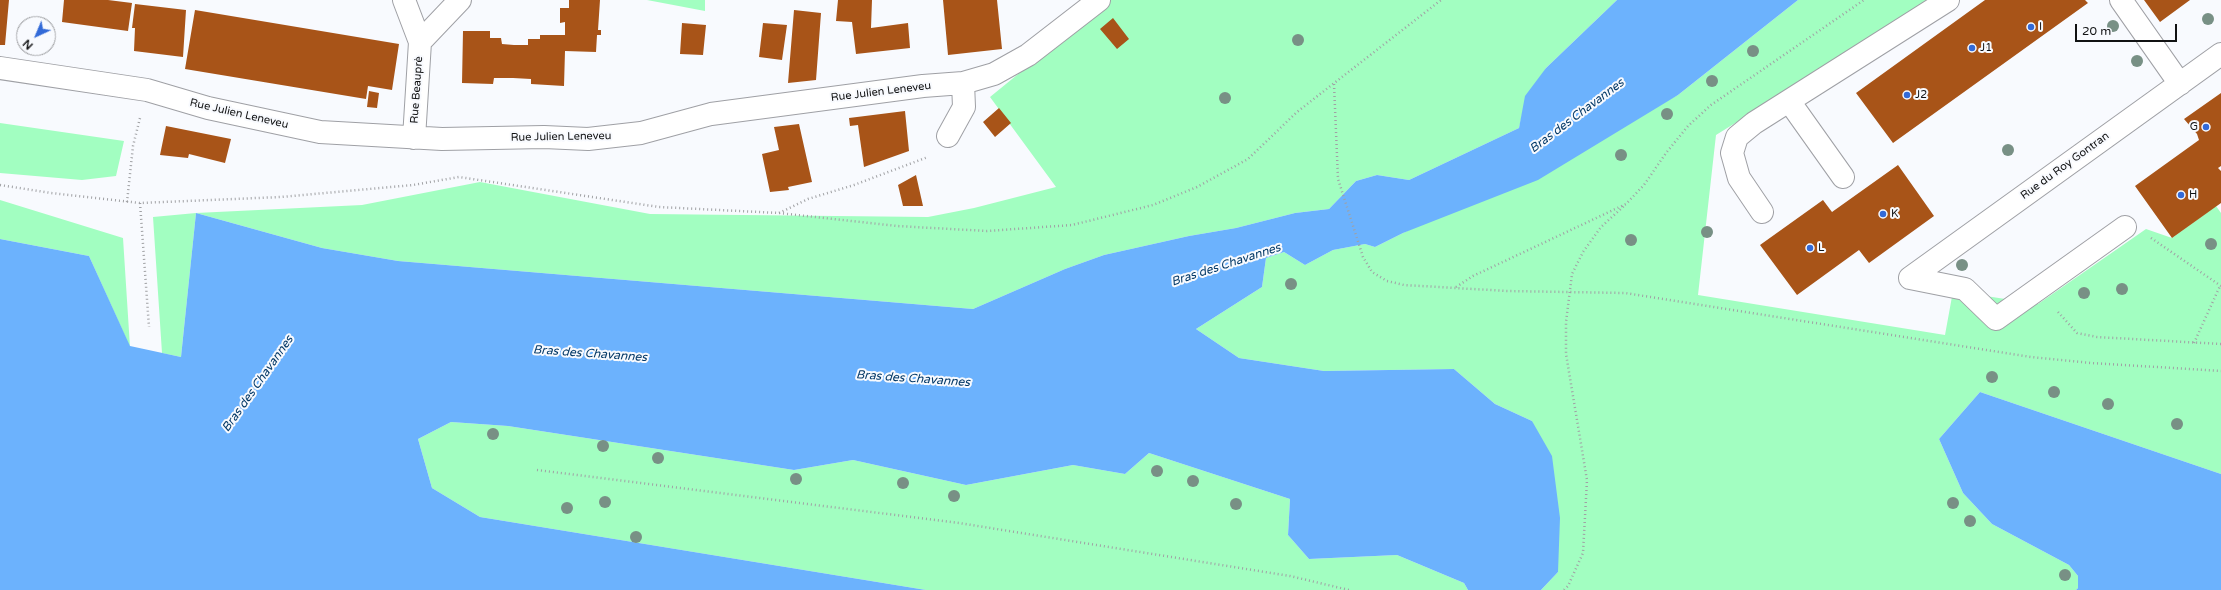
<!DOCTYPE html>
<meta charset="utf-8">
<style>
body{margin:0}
#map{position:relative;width:2221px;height:590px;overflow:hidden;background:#f8fafe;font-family:"Varela Round",sans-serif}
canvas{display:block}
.north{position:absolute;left:16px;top:16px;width:40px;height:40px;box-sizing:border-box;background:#f8fafe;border:1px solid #9c9da0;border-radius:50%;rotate:224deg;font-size:11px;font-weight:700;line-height:16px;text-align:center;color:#111213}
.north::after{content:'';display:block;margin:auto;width:14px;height:18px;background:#326ad8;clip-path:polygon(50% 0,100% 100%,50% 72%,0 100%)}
.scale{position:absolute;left:2075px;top:24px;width:102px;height:18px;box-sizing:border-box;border:2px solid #111213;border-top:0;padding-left:5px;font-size:12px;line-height:14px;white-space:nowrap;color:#111213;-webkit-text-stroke:3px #f8fafe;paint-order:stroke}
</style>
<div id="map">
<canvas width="2221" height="590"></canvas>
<div class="north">N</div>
<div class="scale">20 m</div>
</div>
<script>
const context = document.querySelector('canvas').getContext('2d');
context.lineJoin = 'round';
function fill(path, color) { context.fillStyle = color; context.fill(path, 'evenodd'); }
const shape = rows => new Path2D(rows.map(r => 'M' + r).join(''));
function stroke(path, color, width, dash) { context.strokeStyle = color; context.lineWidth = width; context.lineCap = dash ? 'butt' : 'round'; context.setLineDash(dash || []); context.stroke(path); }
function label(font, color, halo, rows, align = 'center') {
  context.font = font + ' "Varela Round",sans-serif'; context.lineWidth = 4; context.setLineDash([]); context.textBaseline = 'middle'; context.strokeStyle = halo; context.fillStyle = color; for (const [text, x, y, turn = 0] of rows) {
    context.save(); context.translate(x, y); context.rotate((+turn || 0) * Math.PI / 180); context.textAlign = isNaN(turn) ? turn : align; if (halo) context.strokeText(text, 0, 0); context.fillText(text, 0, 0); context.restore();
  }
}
const green = shape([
 [647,0,705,0,705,11],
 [1109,0,1617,0,1546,68,1522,115,1519,128,1409,180,1377,175,1356,181,1329,209,1295,213,1236,228,1189,236,1104,255,1065,269,973,309,398,261,322,248,196,213,181,357,162,353,153,217,196,213,362,205,480,182,650,214,928,217,974,208,1056,187,990,97],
 [1798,0,1933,0,1716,135,1698,295,1945,335,1953,291,2038,304,2146,229,2172,238,2216,206,2221,213,2221,474,1980,392,1939,439,1963,493,1992,524,2069,565,2078,576,2078,588,2076,590,1541,590,1558,572,1532,421,1495,404,1454,369,1324,371,1239,358,1196,329,1262,287,1266,258,1284,252,1305,265,1333,250,1365,244,1375,247,1678,95],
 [0,123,124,141,116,176,82,180,0,173],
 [0,200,123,238,130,347,89,256,0,239],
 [451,422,508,426,794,470,853,460,966,485,1073,465,1125,474,1149,453,1290,499,1288,535,1309,559,1397,555,1464,583,1468,590,926,590,480,517,432,488,418,439]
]);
const water = shape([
 [1617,0,1798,0,1678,95,1538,180,1403,233,1375,247,1365,244,1333,250,1305,265,1284,252,1266,258,1262,287,1196,329,1239,358,1324,371,1454,369,1495,404,1532,421,1552,456,1560,518,1558,572,1541,590,1468,590,1464,583,1397,555,1309,559,1288,535,1290,499,1149,453,1125,474,1073,465,966,485,853,460,794,470,508,426,451,422,418,439,432,488,480,517,926,590,0,590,0,239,89,256,130,346,181,357,196,213,322,248,398,261,973,309,1065,269,1104,255,1189,236,1236,228,1295,213,1329,209,1356,181,1377,175,1409,180,1519,128,1525,96,1546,68],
 [1980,392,2221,474,2221,590,2076,590,2078,588,2078,576,2069,565,1992,524,1963,493,1939,439]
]);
const building = shape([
 [0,0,9,0,5,45,0,45],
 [64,0,108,0,132,3,128,31,62,22],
 [569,0,600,0,598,30,601,30,601,35,597,35,596,52,565,51,564,86,531,84,531,79,513,78,494,78,493,84,462,83,463,31,490,31,490,38,501,38,502,44,514,45,528,45,528,39,540,39,540,35,565,35,565,22,560,23,560,8,569,8],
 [838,0,872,0,871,28,908,23,910,48,856,54,852,22,836,21],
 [943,0,997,0,1002,49,948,55],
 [1985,0,2085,0,2088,3,1893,143,1856,93],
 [2144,0,2190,0,2160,22],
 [135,4,186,10,183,57,134,51,135,28,132,28],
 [195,10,399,44,392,90,368,86,366,99,185,69],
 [794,10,821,13,816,80,788,83],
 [1113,18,1129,39,1117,49,1100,29],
 [682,23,706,25,703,55,680,54],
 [763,23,787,25,782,60,759,57],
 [369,91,379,93,377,108,367,107],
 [2221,93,2221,166,2218,168,2221,171,2221,203,2172,238,2135,186,2199,140,2197,134,2184,119],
 [999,108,1011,123,995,137,983,122],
 [905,111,909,151,864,167,858,125,850,126,849,118],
 [799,124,812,182,788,187,789,190,770,192,762,154,779,150,774,127],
 [166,126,231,139,225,163,189,154,188,158,160,155],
 [1898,165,1934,216,1869,263,1859,250,1797,295,1760,245,1823,200,1832,212],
 [916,175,923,206,903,206,898,185]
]);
const path = shape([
 [1334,84,1338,179,1363,257,1372,272,1387,281,1404,285,1507,291,1625,293,2031,357,2091,363,2221,371],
 [0,185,51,193,140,203,281,197,413,185,459,177,659,207,779,213,897,226,987,231,1072,225,1153,205,1197,187,1248,159,1297,112,1441,0],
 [127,202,133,146,140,118],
 [140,203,149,327],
 [779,213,808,199,854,185,928,157],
 [2151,238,2221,286],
 [1456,287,1473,276,1626,204,1644,185,1666,153,1688,126,1711,105,1864,0],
 [2058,312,2077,333,2097,337,2221,344],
 [2194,343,2220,286],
 [537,470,959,523,1290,576,1349,590],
 [1564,590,1568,586,1583,553,1587,480,1566,354,1566,322,1572,274,1583,252,1601,227,1624,206]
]);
const minor = shape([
 [404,0,420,42,414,138],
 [2121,0,2180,84],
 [420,42,460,0],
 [0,68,147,90,208,108,320,132,442,139,544,137,588,139,641,133,711,114,923,86,963,83,994,74,1028,55,1099,0],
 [1789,101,1843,177],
 [948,136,964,107,963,83],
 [1762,212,1739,178,1732,153,1737,137,1754,123,1948,0],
 [1910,278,2221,54],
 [1910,278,1965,289,1996,319,2125,227]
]);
const trees = [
 [2208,19],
 [2113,26],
 [1298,40],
 [1753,51],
 [2137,61],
 [1712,81],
 [1225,98],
 [1667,114],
 [2008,150],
 [1621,155],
 [1707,232],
 [1631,240],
 [2211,244],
 [1962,265],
 [1291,284],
 [2122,289],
 [2084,293],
 [1992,377],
 [2054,392],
 [2108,404],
 [2177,424],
 [493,434],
 [603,446],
 [658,458],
 [1157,471],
 [796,479],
 [1193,481],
 [903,483],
 [954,496],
 [605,502],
 [1953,503],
 [1236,504],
 [567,508],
 [1970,521],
 [636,537],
 [2065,575]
];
const markers = [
 [2031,27,4,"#326ad8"],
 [1972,48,4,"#326ad8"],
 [1907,95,4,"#326ad8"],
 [2206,127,4,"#326ad8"],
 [2181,195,4,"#326ad8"],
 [1883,214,4,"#326ad8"],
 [1810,248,4,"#326ad8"]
];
const poiNames = [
 ["I",2039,27],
 ["J1",1980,48],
 ["J2",1915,95],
 ["G",2198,127,"right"],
 ["H",2189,195],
 ["K",1891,214],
 ["L",1818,248]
];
const streetNames = [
 ["Rue Beauprè",417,90,-86],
 ["Rue Julien Leneveu",881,92,-7],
 ["Rue Julien Leneveu",239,114,13],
 ["Rue Julien Leneveu",561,137,-1],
 ["Rue du Roy Gontran",2065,166,-36]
];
const waterNames = [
 ["Bras des Chavannes",1577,116,-37],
 ["Bras des Chavannes",1226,265,-18],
 ["Bras des Chavannes",590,354,4],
 ["Bras des Chavannes",913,379,4],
 ["Bras des Chavannes",258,384,-55]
];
fill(green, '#a2fec1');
fill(water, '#6cb2fd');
fill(building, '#a85418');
stroke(minor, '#9fa0a5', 24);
stroke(path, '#a0a1a4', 2.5, [1, 3]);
stroke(minor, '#fff', 22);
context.fillStyle = '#789085';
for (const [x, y] of trees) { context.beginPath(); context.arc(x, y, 6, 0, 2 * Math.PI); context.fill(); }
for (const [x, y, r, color] of markers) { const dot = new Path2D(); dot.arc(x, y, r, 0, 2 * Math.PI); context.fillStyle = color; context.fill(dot); stroke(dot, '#f8fafe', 1.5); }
label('11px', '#111213', '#f8fafe', poiNames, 'left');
label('11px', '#111213', '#f8fafe', streetNames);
label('italic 12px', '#053a68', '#f8fafe', waterNames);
</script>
